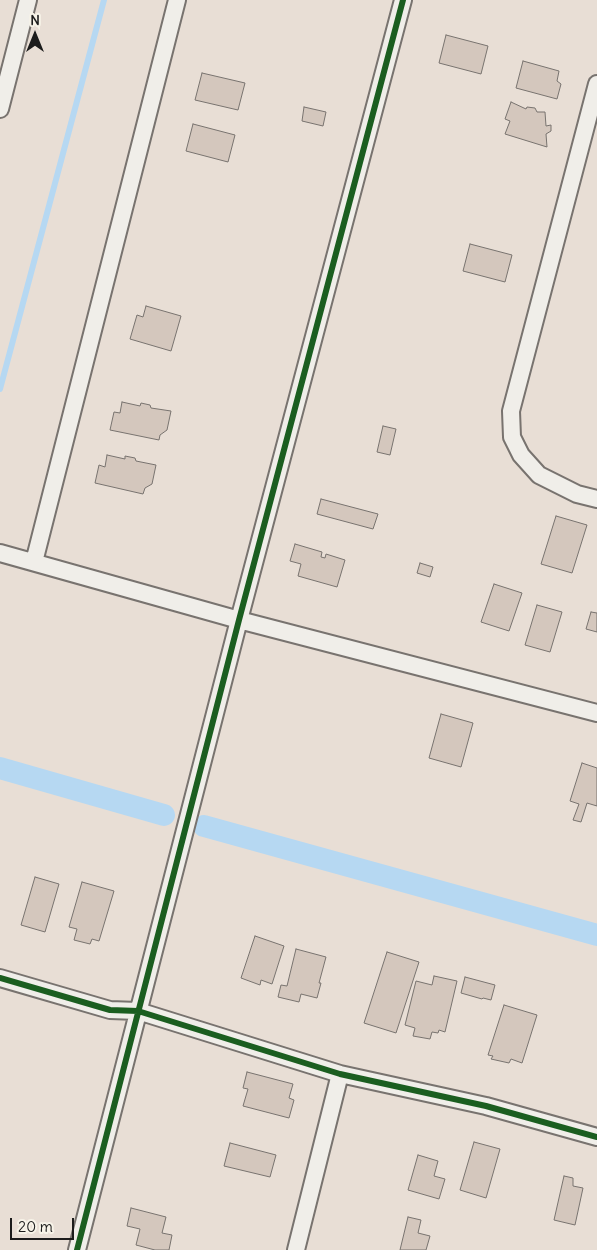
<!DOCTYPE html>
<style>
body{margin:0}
#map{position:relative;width:597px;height:1250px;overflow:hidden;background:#e8ded5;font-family:Delius,sans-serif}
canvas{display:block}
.north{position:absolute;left:10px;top:10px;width:50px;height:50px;-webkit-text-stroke:4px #f7f3e8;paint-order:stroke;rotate:0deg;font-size:14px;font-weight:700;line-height:20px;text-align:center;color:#1c1c1c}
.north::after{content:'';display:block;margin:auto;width:18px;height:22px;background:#1c1c1c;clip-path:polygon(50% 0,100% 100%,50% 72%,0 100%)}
.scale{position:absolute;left:10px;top:1218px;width:64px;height:22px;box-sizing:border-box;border:2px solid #1c1c1c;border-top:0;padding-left:6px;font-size:15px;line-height:18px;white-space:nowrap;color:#1c1c1c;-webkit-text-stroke:4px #f7f3e8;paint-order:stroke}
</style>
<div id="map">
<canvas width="597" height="1250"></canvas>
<div class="north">N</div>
<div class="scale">20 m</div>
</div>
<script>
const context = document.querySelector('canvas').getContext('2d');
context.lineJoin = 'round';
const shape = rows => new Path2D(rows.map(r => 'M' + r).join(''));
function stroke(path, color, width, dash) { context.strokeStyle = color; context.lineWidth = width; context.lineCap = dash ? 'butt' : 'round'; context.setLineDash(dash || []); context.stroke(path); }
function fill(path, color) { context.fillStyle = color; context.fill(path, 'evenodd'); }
const stream = shape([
 [0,389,104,0]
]);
const canal = shape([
 [0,768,164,815],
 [204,826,597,935]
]);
const building = shape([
 [446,35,488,46,481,74,439,63,446,35],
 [523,61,559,71,557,81,561,84,557,99,516,88,523,61],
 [202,73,245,83,238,110,195,100,202,73],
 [511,102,526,109,527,107,535,108,537,112,545,112,546,126,551,125,551,131,546,134,547,147,505,134,510,121,505,119,511,102],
 [304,107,326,112,323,126,302,121,304,107],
 [193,124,235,135,228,162,186,151,193,124],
 [470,244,512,255,505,282,463,271,470,244],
 [146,306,181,316,171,351,130,339,137,315,143,317,146,306],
 [122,402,140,406,141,403,150,405,151,408,171,411,167,430,160,435,159,440,110,430,114,412,120,413,122,402],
 [383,426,396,429,390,455,377,452,383,426],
 [107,455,125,459,125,456,135,458,136,461,156,465,152,484,145,488,143,494,95,483,99,465,105,467,107,455],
 [321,499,378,514,373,529,317,514,321,499],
 [556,516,587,525,572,573,541,564,556,516],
 [295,544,322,552,321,557,325,558,326,554,345,560,337,587,298,576,301,564,290,561,295,544],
 [420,563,433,567,430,577,417,573,420,563],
 [494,584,522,593,509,631,481,622,494,584],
 [537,605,562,612,550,652,525,645,537,605],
 [591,612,597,613,597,632,586,629,591,612],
 [441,714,473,723,461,767,429,758,441,714],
 [582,763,597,768,597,806,587,803,581,822,573,820,579,804,570,801,582,763],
 [35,877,59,884,45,932,21,925,35,877],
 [82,882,114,891,99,941,92,939,90,944,74,940,77,929,69,927,82,882],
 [255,936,284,946,272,984,261,980,260,985,241,978,255,936],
 [296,949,326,957,319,983,321,983,317,998,301,994,299,1002,278,997,281,985,287,986,296,949],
 [387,952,419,962,396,1033,364,1023,387,952],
 [434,976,457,981,445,1032,439,1030,438,1033,432,1032,430,1039,413,1036,415,1028,405,1025,416,981,432,985,434,976],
 [465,977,495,985,491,1000,483,998,482,999,461,993,465,977],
 [504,1005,537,1015,522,1063,511,1059,509,1063,491,1059,493,1056,488,1055,504,1005],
 [247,1072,293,1084,289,1098,294,1100,289,1118,243,1106,248,1089,243,1088,247,1072],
 [474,1142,500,1149,486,1198,460,1190,474,1142],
 [230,1143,276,1155,270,1177,224,1166,230,1143],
 [418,1155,438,1161,434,1176,445,1179,439,1199,408,1190,418,1155],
 [564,1176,573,1178,573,1186,583,1188,575,1225,554,1220,564,1176],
 [131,1208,166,1217,162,1233,172,1235,169,1250,155,1250,136,1245,140,1229,127,1226,131,1208],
 [408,1217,421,1220,418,1233,430,1236,426,1250,400,1250,408,1217]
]);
const street = shape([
 [597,84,511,411,512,437,521,455,539,475,577,494,597,499],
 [0,109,28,0],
 [0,553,239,620,597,713],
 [34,562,177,0],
 [0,978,110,1010,138,1011,340,1074,486,1106,597,1137],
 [77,1250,239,620,403,0],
 [296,1250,340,1074]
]);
const cycleway = shape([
 [0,978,110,1010,138,1011,340,1074,486,1106,597,1137],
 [77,1250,239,620,403,0]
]);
stroke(stream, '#b6d8f2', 6);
stroke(canal, '#b6d8f2', 22);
fill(building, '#d4c7bd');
stroke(building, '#78736f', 1);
stroke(street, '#78736f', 20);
stroke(street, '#f0eee9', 16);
stroke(cycleway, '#1b5e20', 6);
</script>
